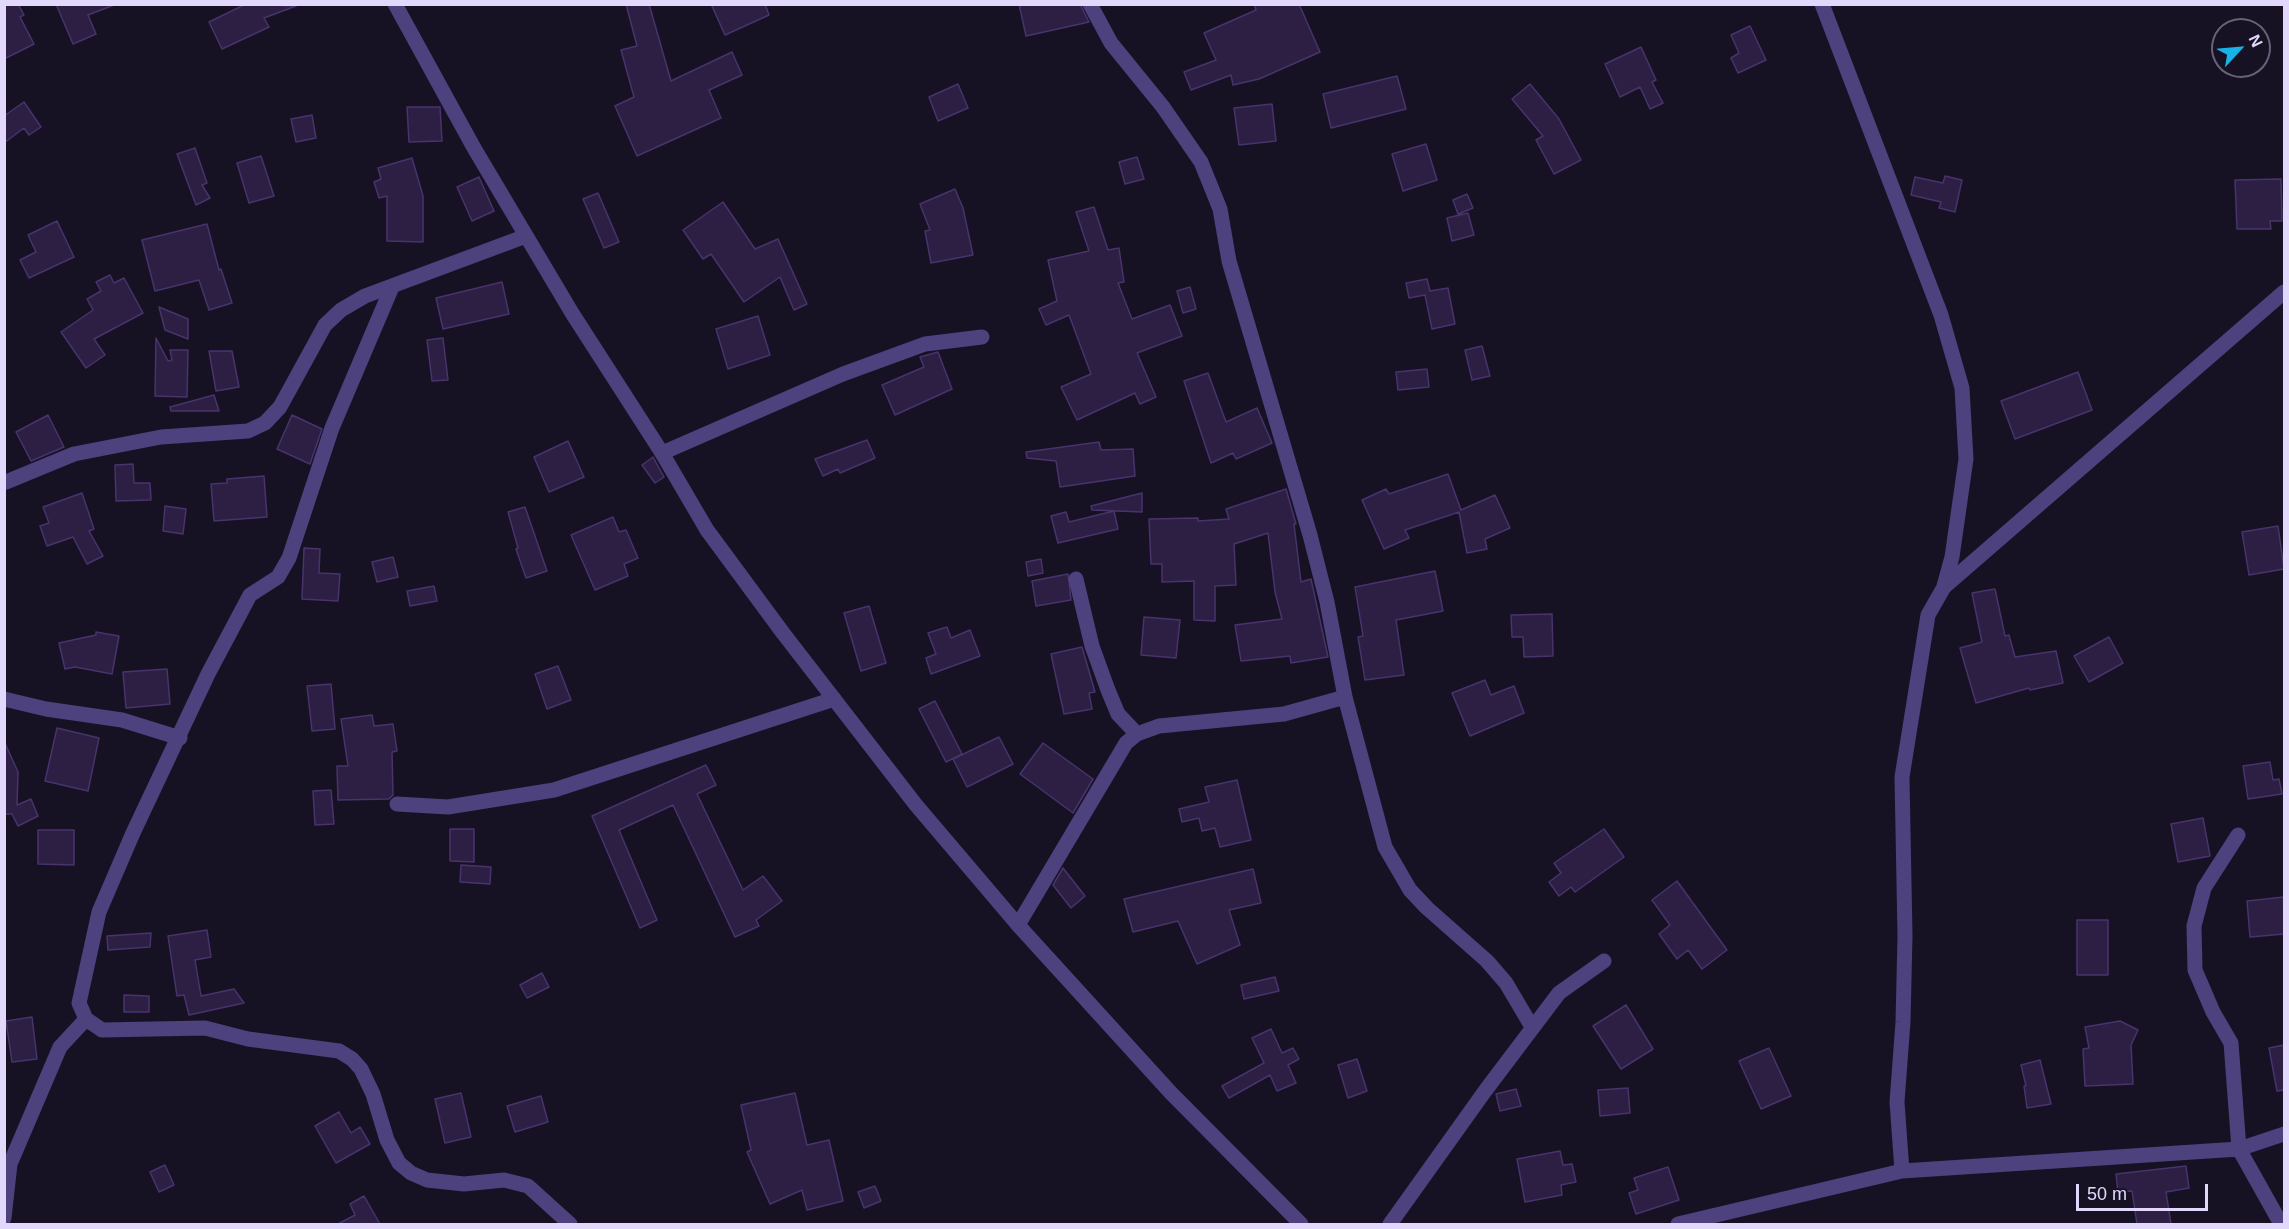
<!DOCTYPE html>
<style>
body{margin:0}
#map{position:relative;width:2289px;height:1229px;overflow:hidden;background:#171124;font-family:Helvetica,sans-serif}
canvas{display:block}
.frame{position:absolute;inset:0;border:6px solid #e2d8fb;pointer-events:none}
.north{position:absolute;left:2211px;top:18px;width:60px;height:60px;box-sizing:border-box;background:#171124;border:2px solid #68617a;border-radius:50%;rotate:64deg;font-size:16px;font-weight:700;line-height:24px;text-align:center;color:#e2d8fb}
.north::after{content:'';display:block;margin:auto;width:21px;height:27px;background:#17b2e8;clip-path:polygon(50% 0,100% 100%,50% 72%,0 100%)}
.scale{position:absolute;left:2076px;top:1184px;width:132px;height:27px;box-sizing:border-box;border:3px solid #e2d8fb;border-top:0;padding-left:8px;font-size:18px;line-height:21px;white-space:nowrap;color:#e2d8fb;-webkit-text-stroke:4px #171124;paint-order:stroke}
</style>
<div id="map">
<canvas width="2289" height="1229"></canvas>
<div class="frame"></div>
<div class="north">N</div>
<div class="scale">50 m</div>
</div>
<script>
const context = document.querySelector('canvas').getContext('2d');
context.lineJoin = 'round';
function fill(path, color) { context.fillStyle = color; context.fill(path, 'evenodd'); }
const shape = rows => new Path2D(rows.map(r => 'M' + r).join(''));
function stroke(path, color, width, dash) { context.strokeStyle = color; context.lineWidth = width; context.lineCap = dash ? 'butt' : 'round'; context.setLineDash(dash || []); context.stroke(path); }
const building = shape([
 [4,4,18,4,24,15,20,17,34,44,4,59,4,4],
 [56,4,114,4,114,5,88,15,96,34,73,44,56,4],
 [246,4,296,6,264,18,269,27,222,49,209,22,246,4],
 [626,4,649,4,671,81,732,52,742,75,709,90,721,118,637,156,615,106,634,97,621,50,637,46,626,4],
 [711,4,765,4,769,15,725,35,711,4],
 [1019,4,1080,4,1089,22,1026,36,1019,4],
 [1254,4,1299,4,1320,52,1259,79,1233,85,1231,75,1191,90,1184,72,1216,60,1204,33,1256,10,1254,4],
 [1750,26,1766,60,1738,73,1731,58,1739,53,1731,35,1750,26],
 [1641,47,1656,80,1652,82,1663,103,1650,109,1640,87,1620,97,1605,64,1641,47],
 [1397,76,1406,109,1331,128,1323,94,1397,76],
 [958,84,968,108,938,121,929,97,958,84],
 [1530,84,1559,119,1581,160,1554,174,1536,140,1543,136,1512,99,1530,84],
 [24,102,41,127,29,135,24,128,4,143,4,116,24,102],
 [1272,104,1276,141,1239,145,1234,108,1272,104],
 [407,107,440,107,442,141,409,142,407,107],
 [312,115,316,138,296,142,291,119,312,115],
 [1426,144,1437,180,1403,191,1392,154,1426,144],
 [195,148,207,183,202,185,210,198,196,205,177,154,195,148],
 [261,156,274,196,249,203,237,163,261,156],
 [1137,157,1144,179,1125,184,1119,162,1137,157],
 [412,158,423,196,423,242,387,241,387,196,379,198,374,182,381,179,378,168,412,158],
 [1945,176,1962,180,1955,212,1939,208,1941,202,1911,195,1915,177,1943,183,1945,176],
 [479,177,494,211,472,221,457,187,479,177],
 [2281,179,2282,221,2270,221,2271,229,2237,229,2235,180,2281,179],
 [955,189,963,208,973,255,931,263,925,231,930,230,920,204,955,189],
 [598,193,619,242,604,248,583,199,598,193],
 [1467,194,1473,208,1458,214,1453,200,1467,194],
 [723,202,755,249,778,239,807,304,794,310,780,277,744,302,711,254,703,259,683,230,723,202],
 [1094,207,1108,250,1119,248,1124,282,1118,283,1132,319,1170,305,1182,336,1137,353,1156,397,1140,404,1135,393,1077,420,1061,387,1091,374,1069,315,1046,325,1039,309,1057,301,1048,260,1089,251,1076,212,1094,207],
 [1468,213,1474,235,1452,241,1447,218,1468,213],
 [57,221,74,257,29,278,20,260,36,252,28,235,57,221],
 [207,224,219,270,221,269,232,303,209,310,199,280,155,291,142,240,207,224],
 [110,275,114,283,124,278,143,313,94,339,105,355,86,368,61,332,93,310,87,299,101,291,96,282,110,275],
 [1427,279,1430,291,1448,288,1455,324,1432,329,1425,295,1409,298,1406,283,1427,279],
 [502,282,509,314,443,329,436,298,502,282],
 [1190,287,1196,309,1183,313,1177,291,1190,287],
 [159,307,188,319,188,339,165,330,159,307],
 [758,316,770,355,728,369,716,329,758,316],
 [156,338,168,361,172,360,170,350,188,350,187,397,155,396,156,338],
 [443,338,448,380,432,381,427,340,443,338],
 [1482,346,1490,376,1472,380,1465,350,1482,346],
 [209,351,232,351,239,387,216,391,209,351],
 [938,352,952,389,895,415,882,385,924,367,920,357,938,352],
 [1427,369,1429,387,1398,390,1396,372,1427,369],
 [2078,372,2092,410,2015,439,2001,401,2078,372],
 [1208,373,1226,422,1257,408,1272,443,1236,459,1233,453,1211,463,1184,381,1208,373],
 [214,395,219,411,171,411,170,407,214,395],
 [48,415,64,447,31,461,16,432,48,415],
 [292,415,322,429,310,464,277,449,292,415],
 [867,440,875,458,840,473,838,469,823,476,815,459,867,440],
 [568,441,584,477,549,492,534,457,568,441],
 [1099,442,1101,450,1133,449,1135,476,1060,487,1056,461,1027,458,1026,452,1099,442],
 [653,457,664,477,655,483,642,465,653,457],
 [133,464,134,483,150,483,151,500,116,501,115,465,133,464],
 [1448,474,1461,510,1495,495,1510,528,1485,539,1487,549,1467,553,1459,512,1405,530,1409,538,1384,549,1362,500,1386,489,1389,494,1448,474],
 [264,476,267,517,214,521,211,484,227,483,227,479,264,476],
 [1286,489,1296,524,1294,524,1301,582,1311,579,1328,657,1291,663,1290,656,1241,661,1235,625,1282,619,1275,592,1268,533,1234,544,1236,585,1215,586,1215,621,1194,620,1194,581,1162,582,1162,564,1151,564,1149,519,1198,518,1198,521,1229,519,1226,509,1286,489],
 [82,493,94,529,89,531,103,556,87,564,73,537,47,546,40,526,49,523,43,507,82,493],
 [1142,493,1142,512,1092,510,1091,506,1142,493],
 [165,506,186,509,183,534,163,531,165,506],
 [525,507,547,571,526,578,516,549,518,548,508,512,525,507],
 [1114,511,1118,529,1058,543,1051,516,1066,512,1069,522,1114,511],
 [613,517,619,532,626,530,638,558,624,564,628,576,595,590,571,535,613,517],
 [2278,526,2284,569,2249,575,2242,532,2278,526],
 [304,548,320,549,319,573,340,574,338,601,302,599,304,548],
 [393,557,398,577,377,582,372,562,393,557],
 [1041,559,1043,573,1028,576,1026,562,1041,559],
 [1435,571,1443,611,1396,620,1404,675,1365,680,1358,637,1363,636,1355,587,1435,571],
 [1068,574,1071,600,1036,606,1032,581,1068,574],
 [434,586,437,601,410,606,407,591,434,586],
 [1995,589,2005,636,2009,635,2015,657,2056,651,2063,683,2030,690,2029,688,1976,703,1960,648,1982,642,1972,593,1995,589],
 [869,606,886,663,861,671,844,613,869,606],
 [1552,614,1553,656,1524,657,1523,637,1512,637,1511,615,1552,614],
 [1144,617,1180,620,1176,658,1141,655,1144,617],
 [947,627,951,638,970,630,980,656,931,674,926,658,936,654,928,633,947,627],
 [96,632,119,636,112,674,75,667,65,669,59,643,96,635,96,632],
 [2109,637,2123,663,2089,682,2074,656,2109,637],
 [1082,647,1095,692,1089,693,1092,709,1064,714,1051,654,1082,647],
 [558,666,571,700,547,709,535,674,558,666],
 [167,669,170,704,126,708,123,672,167,669],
 [1485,680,1491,695,1514,686,1524,713,1470,736,1452,693,1485,680],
 [331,684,335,729,312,731,307,686,331,684],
 [935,701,962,754,946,762,919,709,935,701],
 [372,715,374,726,393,724,397,751,392,752,393,795,389,799,338,800,337,766,348,766,341,719,372,715],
 [57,728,99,738,88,791,45,781,57,728],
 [999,737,1013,764,967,787,953,759,999,737],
 [4,741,18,772,17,805,31,799,38,816,18,826,12,814,4,814,4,741],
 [1043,743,1093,779,1073,813,1020,774,1043,743],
 [2270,762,2273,780,2279,779,2282,794,2248,799,2243,766,2270,762],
 [706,765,716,785,697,794,743,890,763,876,782,901,756,920,759,926,735,937,673,805,619,830,657,920,640,928,592,816,706,765],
 [1237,780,1251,840,1220,847,1215,828,1202,831,1199,818,1182,822,1179,809,1209,802,1205,787,1237,780],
 [331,790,334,824,315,825,313,791,331,790],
 [2203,818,2210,856,2178,862,2171,824,2203,818],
 [450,829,474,829,474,862,450,861,450,829],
 [1604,829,1624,857,1575,892,1571,887,1559,896,1549,882,1561,873,1554,863,1604,829],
 [38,830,74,830,74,865,38,864,38,830],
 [461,865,491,867,490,884,460,882,461,865],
 [1063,868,1085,896,1071,908,1053,885,1063,868],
 [1253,869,1261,903,1229,910,1240,945,1197,964,1178,921,1133,932,1124,899,1253,869],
 [1677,881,1727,950,1702,969,1688,950,1677,959,1659,934,1670,925,1652,900,1677,881],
 [2284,897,2284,934,2250,937,2247,901,2284,897],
 [2077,920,2108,920,2108,975,2077,975,2077,920],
 [207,930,211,957,195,960,201,996,234,989,244,1003,189,1015,184,995,177,996,168,936,207,930],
 [151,933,150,947,108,950,107,936,151,933],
 [542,973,549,987,527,998,520,985,542,973],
 [1275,977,1279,991,1244,999,1241,985,1275,977],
 [124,995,149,996,149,1012,124,1012,124,995],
 [1626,1005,1653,1049,1621,1069,1593,1026,1626,1005],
 [32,1017,37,1059,12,1062,6,1021,32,1017],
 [2120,1021,2138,1030,2131,1045,2133,1084,2085,1086,2083,1049,2089,1048,2085,1027,2120,1021],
 [1271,1029,1282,1053,1293,1048,1299,1059,1288,1065,1296,1083,1277,1091,1270,1075,1229,1098,1222,1086,1264,1063,1252,1038,1271,1029],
 [2284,1045,2284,1090,2277,1091,2269,1048,2284,1045],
 [1769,1048,1791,1096,1761,1109,1739,1061,1769,1048],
 [1357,1059,1367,1091,1348,1098,1338,1065,1357,1059],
 [2040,1060,2051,1104,2027,1108,2024,1086,2026,1086,2021,1065,2040,1060],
 [1628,1088,1630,1113,1600,1116,1598,1090,1628,1088],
 [1516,1089,1521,1106,1500,1111,1496,1094,1516,1089],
 [461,1093,471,1137,445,1143,435,1099,461,1093],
 [795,1093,807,1145,829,1140,843,1201,807,1210,802,1190,770,1204,747,1152,751,1150,741,1105,795,1093],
 [541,1096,548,1122,515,1132,507,1106,541,1096],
 [339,1112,351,1133,360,1127,370,1144,336,1163,315,1126,339,1112],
 [1560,1151,1563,1165,1572,1164,1576,1182,1561,1185,1562,1195,1525,1202,1517,1159,1560,1151],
 [165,1165,174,1185,159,1192,150,1172,165,1165],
 [2186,1166,2189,1188,2166,1192,2171,1224,2137,1224,2132,1191,2118,1192,2116,1174,2186,1166],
 [1668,1167,1679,1200,1636,1214,1629,1193,1638,1190,1634,1178,1668,1167],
 [875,1186,881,1201,864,1208,858,1192,875,1186],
 [364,1196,380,1224,338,1224,355,1215,350,1204,364,1196]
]);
const minor = shape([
 [1090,4,1111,43,1163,107,1201,162,1220,209,1229,261,1310,535,1327,602,1345,697,1385,847,1410,890,1427,908,1487,961,1506,983,1532,1027],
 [1822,4,1941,315,1962,388,1966,459,1952,557,1944,586],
 [392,287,332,428,289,558,278,577,250,595,208,674,133,833,99,912,79,1003,86,1019,102,1030,205,1028,248,1039,339,1051,352,1059,361,1069,373,1094,387,1140,399,1163,411,1173,427,1180,464,1184,504,1180,528,1186,570,1224],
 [662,453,843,374,925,344,982,337],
 [6,482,74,454,161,437,248,431,265,423,280,407,325,325,341,310,365,296,526,236],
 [1076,579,1092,646,1108,690,1118,714,1137,734],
 [4,699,46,709,122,720,180,738],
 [397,804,448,807,554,790,834,699],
 [2238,835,2204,888,2194,926,2195,970,2213,1012,2231,1043,2239,1149,2281,1224],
 [1018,925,1126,743,1137,734,1159,726,1284,714,1345,697],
 [1902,1171,1897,1102,1903,1022,1905,936,1902,777,1928,615,1944,587,2284,292],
 [4,1218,10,1164,60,1047,86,1019],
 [1390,1224,1485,1091,1559,993,1604,961],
 [1678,1224,1902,1171,2239,1149,2284,1134]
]);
const tertiary = shape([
 [395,4,474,148,572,313,662,453,707,530,783,633,916,805,1018,925,1171,1093,1301,1224]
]);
fill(building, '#2c1f43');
stroke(building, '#48336d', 1.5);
stroke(minor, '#4d417e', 15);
stroke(tertiary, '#4d417e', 15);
</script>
